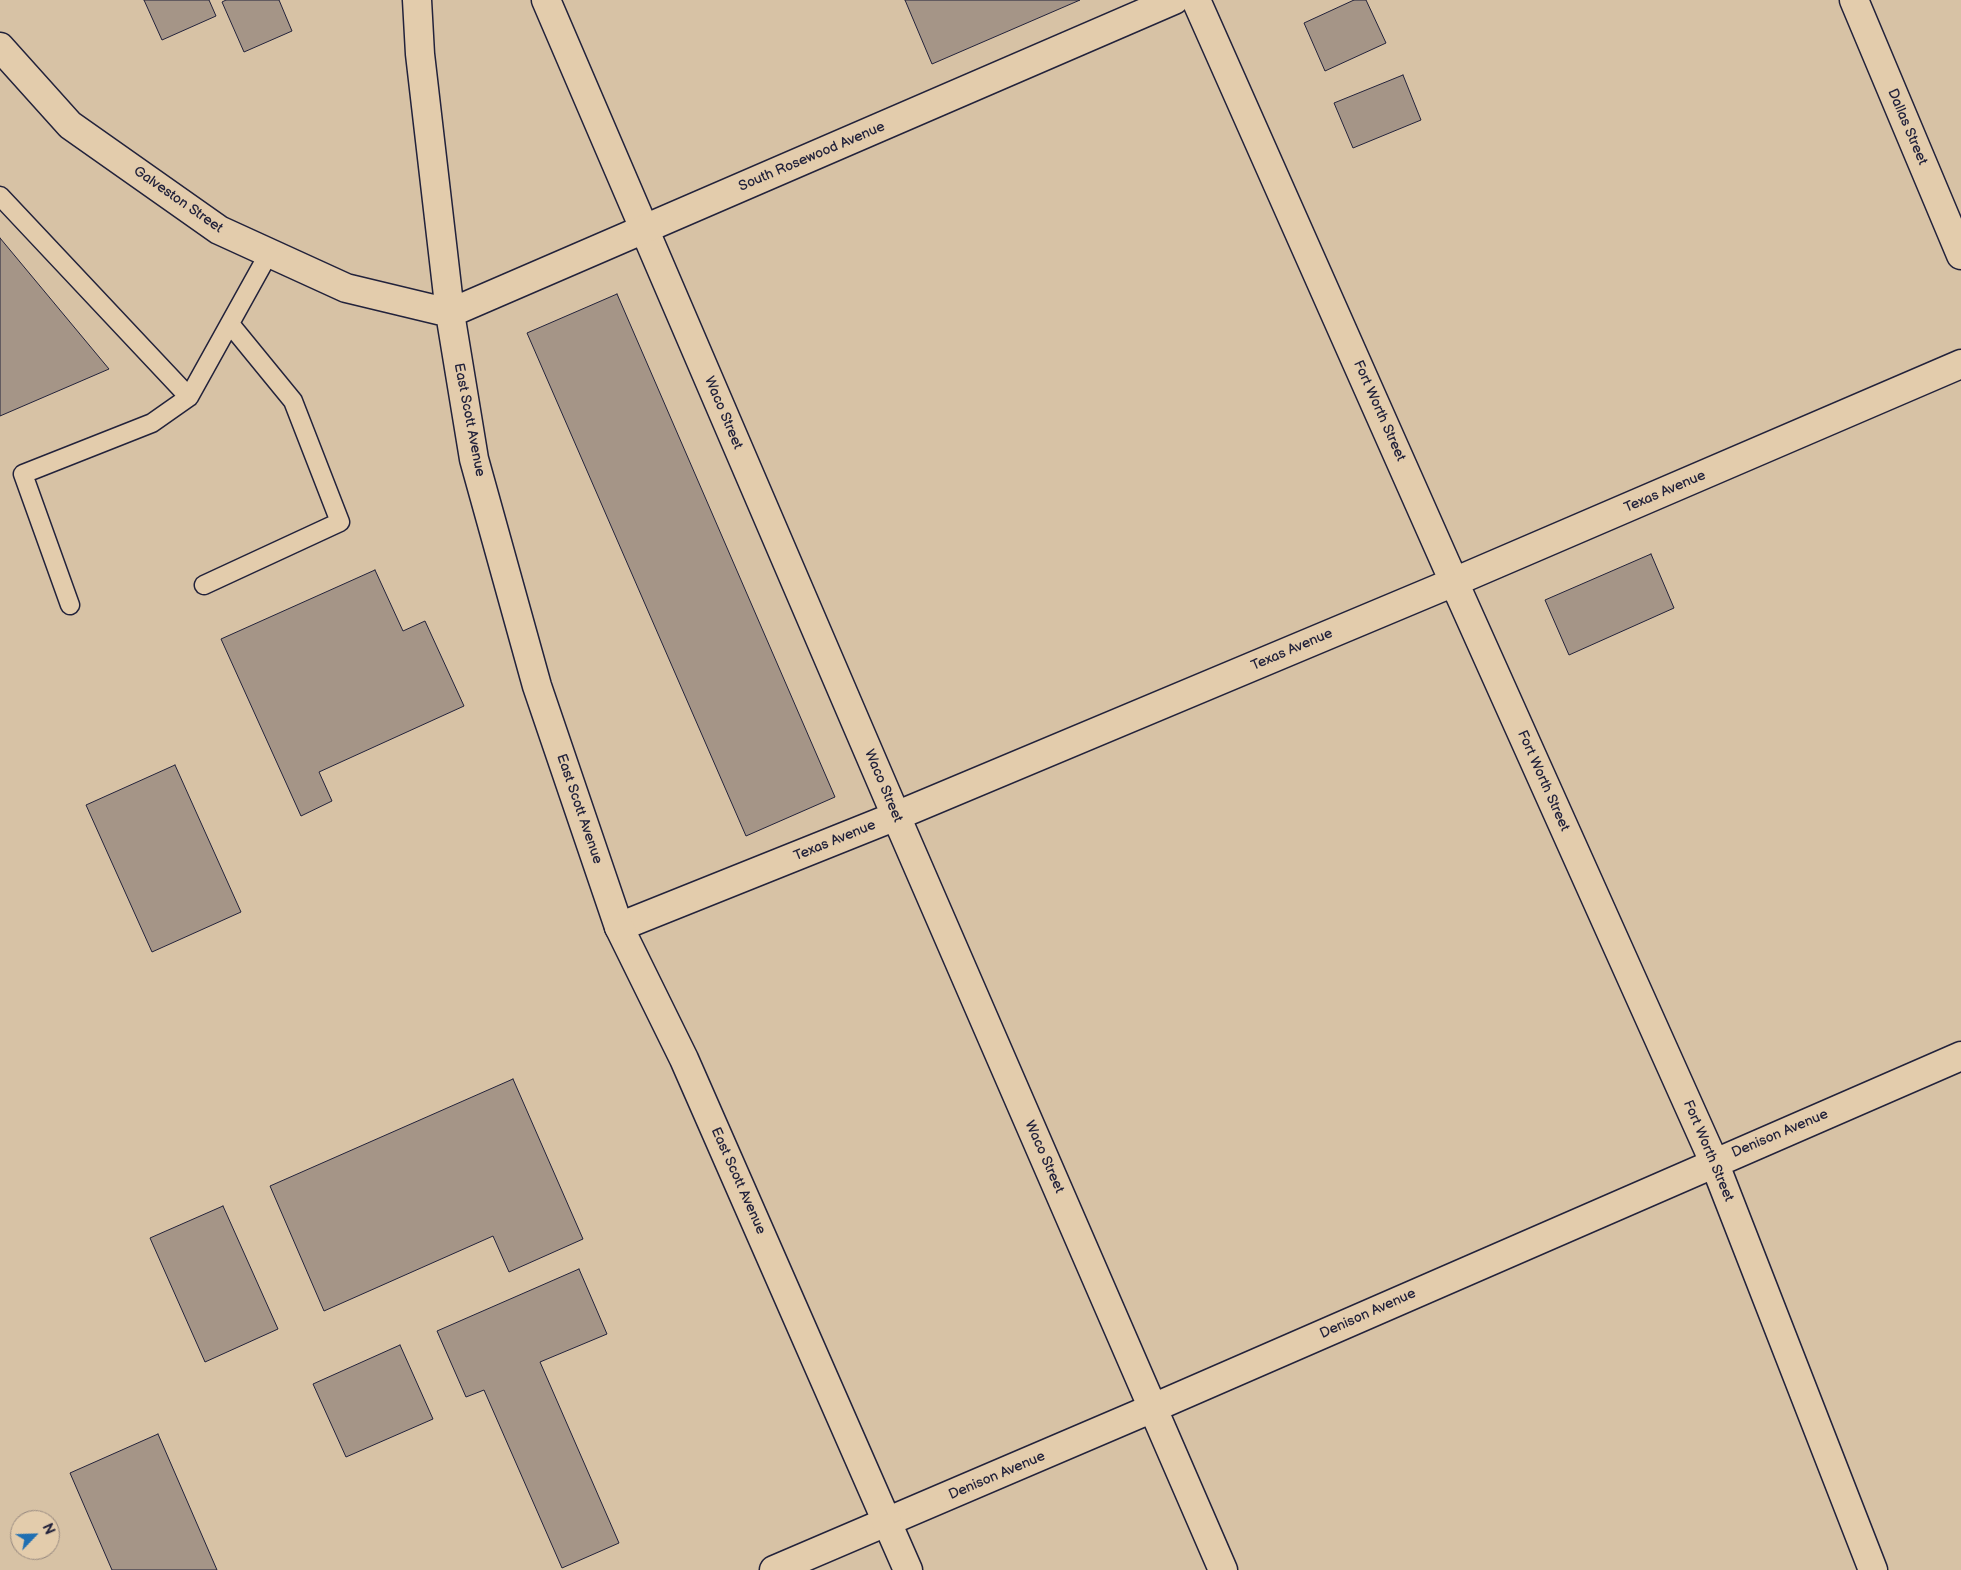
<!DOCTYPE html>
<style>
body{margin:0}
#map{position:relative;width:1961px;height:1570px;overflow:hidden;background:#d7c2a5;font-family:"Balsamiq Sans",sans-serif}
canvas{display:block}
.north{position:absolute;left:10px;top:1510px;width:50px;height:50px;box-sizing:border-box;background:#e3ccac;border:1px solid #96887f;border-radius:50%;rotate:66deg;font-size:14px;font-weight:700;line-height:20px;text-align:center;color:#22223b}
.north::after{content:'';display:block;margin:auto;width:18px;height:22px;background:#1f6fb2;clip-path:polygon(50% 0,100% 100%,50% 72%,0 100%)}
</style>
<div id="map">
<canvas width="1961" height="1570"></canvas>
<div class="north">N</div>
</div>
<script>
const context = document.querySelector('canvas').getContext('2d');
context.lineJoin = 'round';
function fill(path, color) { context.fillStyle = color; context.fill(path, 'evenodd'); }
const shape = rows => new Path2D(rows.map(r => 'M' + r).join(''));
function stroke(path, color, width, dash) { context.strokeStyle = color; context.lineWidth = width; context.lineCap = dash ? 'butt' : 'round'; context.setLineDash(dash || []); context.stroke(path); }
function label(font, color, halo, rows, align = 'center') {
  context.font = font + ' "Balsamiq Sans",sans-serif'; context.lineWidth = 4; context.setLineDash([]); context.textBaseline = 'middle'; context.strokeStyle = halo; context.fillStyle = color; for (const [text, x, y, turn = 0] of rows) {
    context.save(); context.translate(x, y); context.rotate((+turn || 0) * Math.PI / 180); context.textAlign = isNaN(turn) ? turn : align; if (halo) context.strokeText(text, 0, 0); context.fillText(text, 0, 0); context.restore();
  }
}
const building = shape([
 [144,0,209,0,216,16,162,40,144,0],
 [226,0,279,0,292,31,244,52,222,2,226,0],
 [905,0,1080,0,932,64,905,0],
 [1354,0,1366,0,1386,43,1325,71,1304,23,1354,0],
 [1403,75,1421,120,1353,148,1334,103,1403,75],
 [0,238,109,369,0,416,0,238],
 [617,294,835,797,746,836,527,333,617,294],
 [1651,554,1674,608,1569,655,1545,600,1651,554],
 [375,570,403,631,425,621,464,706,319,772,332,801,301,816,221,639,375,570],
 [175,765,241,912,152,952,86,805,175,765],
 [513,1079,583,1239,509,1272,493,1236,324,1311,270,1186,513,1079],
 [223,1206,278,1329,205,1362,150,1238,223,1206],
 [579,1269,607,1334,540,1362,619,1543,562,1568,484,1390,466,1397,437,1331,579,1269],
 [400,1345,433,1419,346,1457,313,1384,400,1345],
 [158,1434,217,1570,112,1570,70,1473,158,1434]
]);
const lane = shape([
 [0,196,189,397,152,423,23,474,70,605],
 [189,397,269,253],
 [204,585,340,522,293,401,230,324]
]);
const street = shape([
 [546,0,896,816,1223,1570],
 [1196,0,1454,582,1714,1162,1873,1570],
 [1854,0,1961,255],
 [619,927,896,816,1454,582,1961,364],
 [774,1570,1153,1408,1961,1056]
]);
const secondary = shape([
 [417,0,420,54,450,313,474,459,537,686,619,927,684,1059,908,1570],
 [0,47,70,125,219,230,346,288,450,313],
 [450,313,1174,0]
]);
const streetNames = [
 ["Dallas Street",1907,127,67],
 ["South Rosewood Avenue",812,157,-23],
 ["Galveston Street",178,200,35],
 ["Fort Worth Street",1379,411,66],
 ["Waco Street",723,413,67],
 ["East Scott Avenue",469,420,79],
 ["Texas Avenue",1665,492,-23],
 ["Texas Avenue",1292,650,-23],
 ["Fort Worth Street",1543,781,66],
 ["Waco Street",883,786,67],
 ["East Scott Avenue",579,809,71],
 ["Texas Avenue",835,841,-22],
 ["Denison Avenue",1780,1134,-23],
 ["Fort Worth Street",1708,1151,67],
 ["Waco Street",1044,1157,66],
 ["East Scott Avenue",738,1181,66],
 ["Denison Avenue",1368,1314,-24],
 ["Denison Avenue",997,1476,-23]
];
fill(building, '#a59587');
stroke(building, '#22223b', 1);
stroke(lane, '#22223b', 21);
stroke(street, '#22223b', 31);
stroke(secondary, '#22223b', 31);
stroke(lane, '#e3ccac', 18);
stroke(street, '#e3ccac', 28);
stroke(secondary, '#e3ccac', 28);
label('14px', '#22223b', '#e3ccac', streetNames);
</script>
